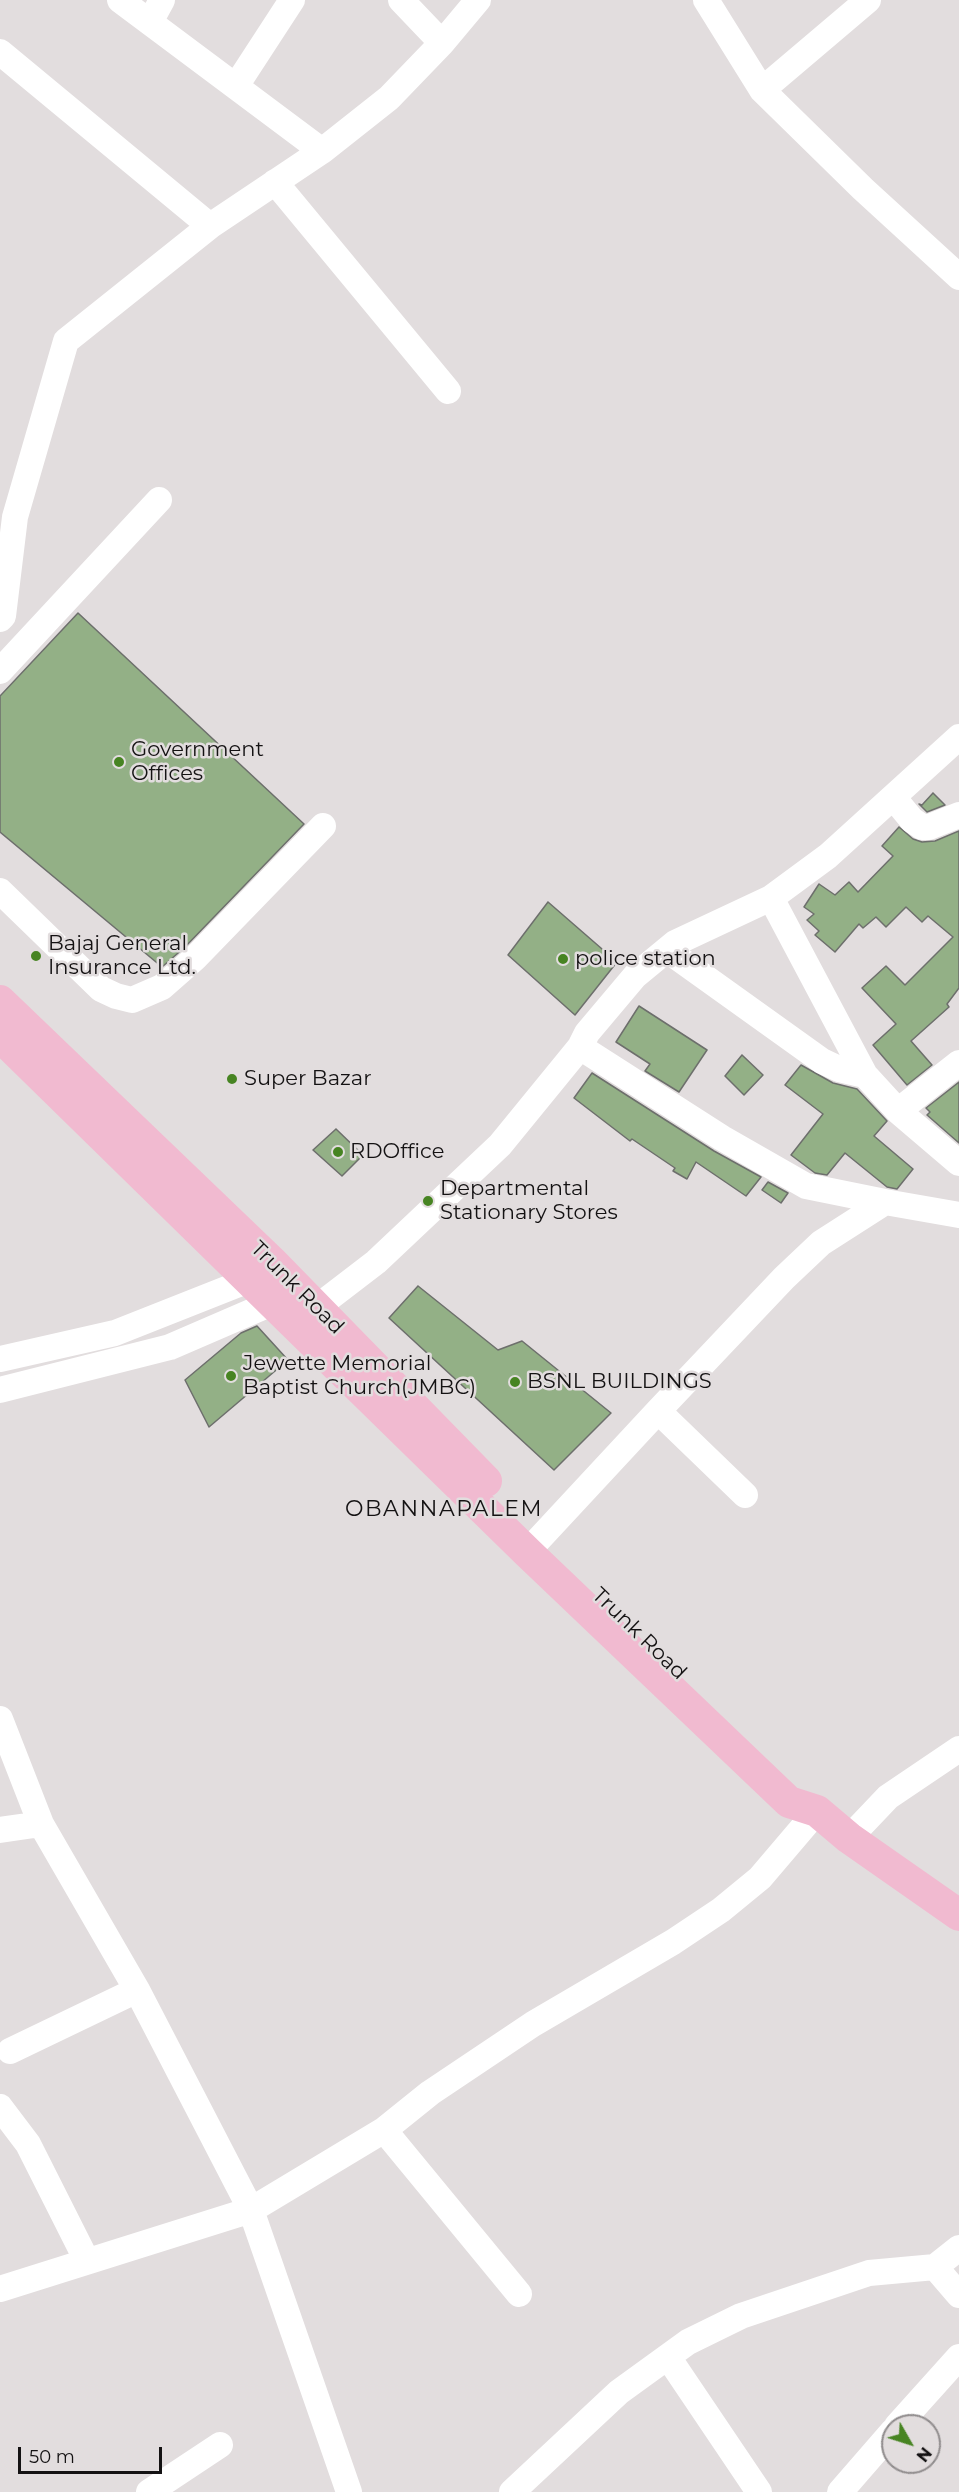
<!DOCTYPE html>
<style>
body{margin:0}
#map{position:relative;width:959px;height:2492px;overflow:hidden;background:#e2ddde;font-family:Montserrat,sans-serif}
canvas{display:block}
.north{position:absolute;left:881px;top:2414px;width:60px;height:60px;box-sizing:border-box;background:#e2ddde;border:2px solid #908c8d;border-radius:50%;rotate:129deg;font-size:16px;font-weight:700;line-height:24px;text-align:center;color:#141213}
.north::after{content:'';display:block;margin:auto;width:21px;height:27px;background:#478422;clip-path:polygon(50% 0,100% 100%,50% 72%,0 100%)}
.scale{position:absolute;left:18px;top:2447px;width:144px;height:27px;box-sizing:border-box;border:3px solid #141213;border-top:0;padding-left:8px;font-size:18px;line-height:21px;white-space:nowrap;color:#141213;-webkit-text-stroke:4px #e2ddde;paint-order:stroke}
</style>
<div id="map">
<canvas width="959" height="2492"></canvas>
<div class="north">N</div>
<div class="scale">50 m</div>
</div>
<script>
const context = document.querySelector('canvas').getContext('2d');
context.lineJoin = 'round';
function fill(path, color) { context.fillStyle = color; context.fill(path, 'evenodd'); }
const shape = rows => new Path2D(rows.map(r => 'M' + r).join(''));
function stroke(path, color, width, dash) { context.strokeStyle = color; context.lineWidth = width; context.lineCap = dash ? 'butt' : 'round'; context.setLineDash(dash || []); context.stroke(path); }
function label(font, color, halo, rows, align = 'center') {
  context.font = font + ' Montserrat,sans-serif'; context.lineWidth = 5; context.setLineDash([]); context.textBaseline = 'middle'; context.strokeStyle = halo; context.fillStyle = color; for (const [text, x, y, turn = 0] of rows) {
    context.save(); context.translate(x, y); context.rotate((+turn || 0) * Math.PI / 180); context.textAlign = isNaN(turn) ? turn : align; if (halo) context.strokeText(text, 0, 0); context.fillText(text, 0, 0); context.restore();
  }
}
const building = shape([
 [78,613,304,824,185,947,162,967,0,832,0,696,78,613],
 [933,793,945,805,927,812,919,804,922,805,933,793],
 [899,827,913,839,922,842,935,841,959,831,959,988,947,1004,949,1007,911,1041,932,1065,907,1085,873,1045,896,1024,862,988,886,966,905,985,953,937,928,916,922,922,906,907,886,927,876,917,863,928,859,924,835,952,815,935,819,931,807,920,814,914,804,907,819,884,835,895,849,882,858,892,893,856,882,846,899,827],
 [548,902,617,962,575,1015,508,955,548,902],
 [639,1006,707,1050,679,1092,645,1071,650,1064,616,1042,639,1006],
 [742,1055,763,1075,744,1095,725,1076,742,1055],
 [801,1065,833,1083,857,1089,887,1121,874,1136,913,1169,897,1189,887,1187,845,1153,827,1175,815,1173,791,1155,823,1114,785,1085,801,1065],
 [592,1073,714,1151,761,1177,746,1196,696,1162,687,1179,673,1171,675,1168,632,1139,630,1141,574,1098,592,1073],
 [959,1082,959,1143,927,1115,930,1112,926,1108,959,1082],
 [336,1129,363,1155,342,1176,313,1150,336,1129],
 [768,1182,788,1193,781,1203,762,1190,768,1182],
 [418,1286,498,1350,522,1341,611,1413,554,1470,389,1318,418,1286],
 [257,1326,288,1360,209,1427,185,1380,241,1333,257,1326]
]);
const minor = shape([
 [120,0,322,151],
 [401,0,442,43],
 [706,0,762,90,863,189,959,277],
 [150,22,162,0],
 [0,52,210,226],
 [236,86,292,0],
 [762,90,868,0],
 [275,182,448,391],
 [0,619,3,616,15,517,66,341,210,226,322,151,389,98,442,43,478,0],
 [0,671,159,500],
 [893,797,912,820,922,827,929,827,959,815],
 [0,891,101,989,116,996,132,1000,162,987,195,958,323,826],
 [771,898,865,1075,898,1111,959,1163],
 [667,950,822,1061,839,1069,865,1075],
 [580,1047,722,1138,806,1186,885,1202],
 [898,1111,959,1063],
 [303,1318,376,1262,500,1145,580,1047,587,1033,635,976,675,943,771,898,828,856,959,737],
 [0,1359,115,1333,249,1280,262,1269],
 [0,1390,170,1347,288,1296],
 [658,1411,745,1495],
 [527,1552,658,1411,784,1278,821,1243,885,1202,959,1215],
 [0,1719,41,1824,137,1990,251,2210,349,2492],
 [0,1830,41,1824],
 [849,1838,888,1797,959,1749],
 [10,2051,137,1990],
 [0,2107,28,2144,87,2261],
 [384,2130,519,2294],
 [935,2267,959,2295],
 [0,2289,251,2210,384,2130,430,2093,533,2024,673,1942,721,1910,760,1878,817,1811],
 [668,2357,759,2492],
 [897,2426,959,2357],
 [149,2492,220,2445],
 [512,2492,619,2392,688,2342,741,2316,869,2273,935,2267,959,2248],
 [840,2492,893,2431]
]);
const major = shape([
 [0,1001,271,1261,486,1481],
 [0,1036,527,1552,789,1802,817,1811,849,1838,959,1915]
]);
const markers = [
 [119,762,6,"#478422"],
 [36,956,6,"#478422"],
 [563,959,6,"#478422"],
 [232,1079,6,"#478422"],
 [338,1152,6,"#478422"],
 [428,1201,6,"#478422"],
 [231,1376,6,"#478422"],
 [515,1382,6,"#478422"]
];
const poiNames = [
 ["Government",131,750],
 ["Offices",131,774],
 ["Bajaj General",48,944],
 ["Insurance Ltd.",48,968],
 ["police station",575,959],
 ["Super Bazar",244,1079],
 ["RDOffice",350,1152],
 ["Departmental",440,1189],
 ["Stationary Stores",440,1213],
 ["Jewette Memorial",243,1364],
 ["Baptist Church(JMBC)",243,1388],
 ["BSNL BUILDINGS",527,1382]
];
const streetNames = [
 ["Trunk Road",297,1288,45],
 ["Trunk Road",639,1634,44]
];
const neighbourhoodNames = [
 ["OBANNAPALEM",444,1510]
];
fill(building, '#93b086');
stroke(building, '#6d6f6c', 1.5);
stroke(minor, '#fff', 26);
stroke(major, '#f1bad0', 32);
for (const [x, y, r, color] of markers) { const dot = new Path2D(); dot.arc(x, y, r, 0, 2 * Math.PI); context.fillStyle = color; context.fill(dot); stroke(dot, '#e2ddde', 2); }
label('21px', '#141213', '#e2ddde', poiNames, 'left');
label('21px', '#141213', '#e2ddde', streetNames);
context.letterSpacing = '1.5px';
label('22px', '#141213', '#e2ddde', neighbourhoodNames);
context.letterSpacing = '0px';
</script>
